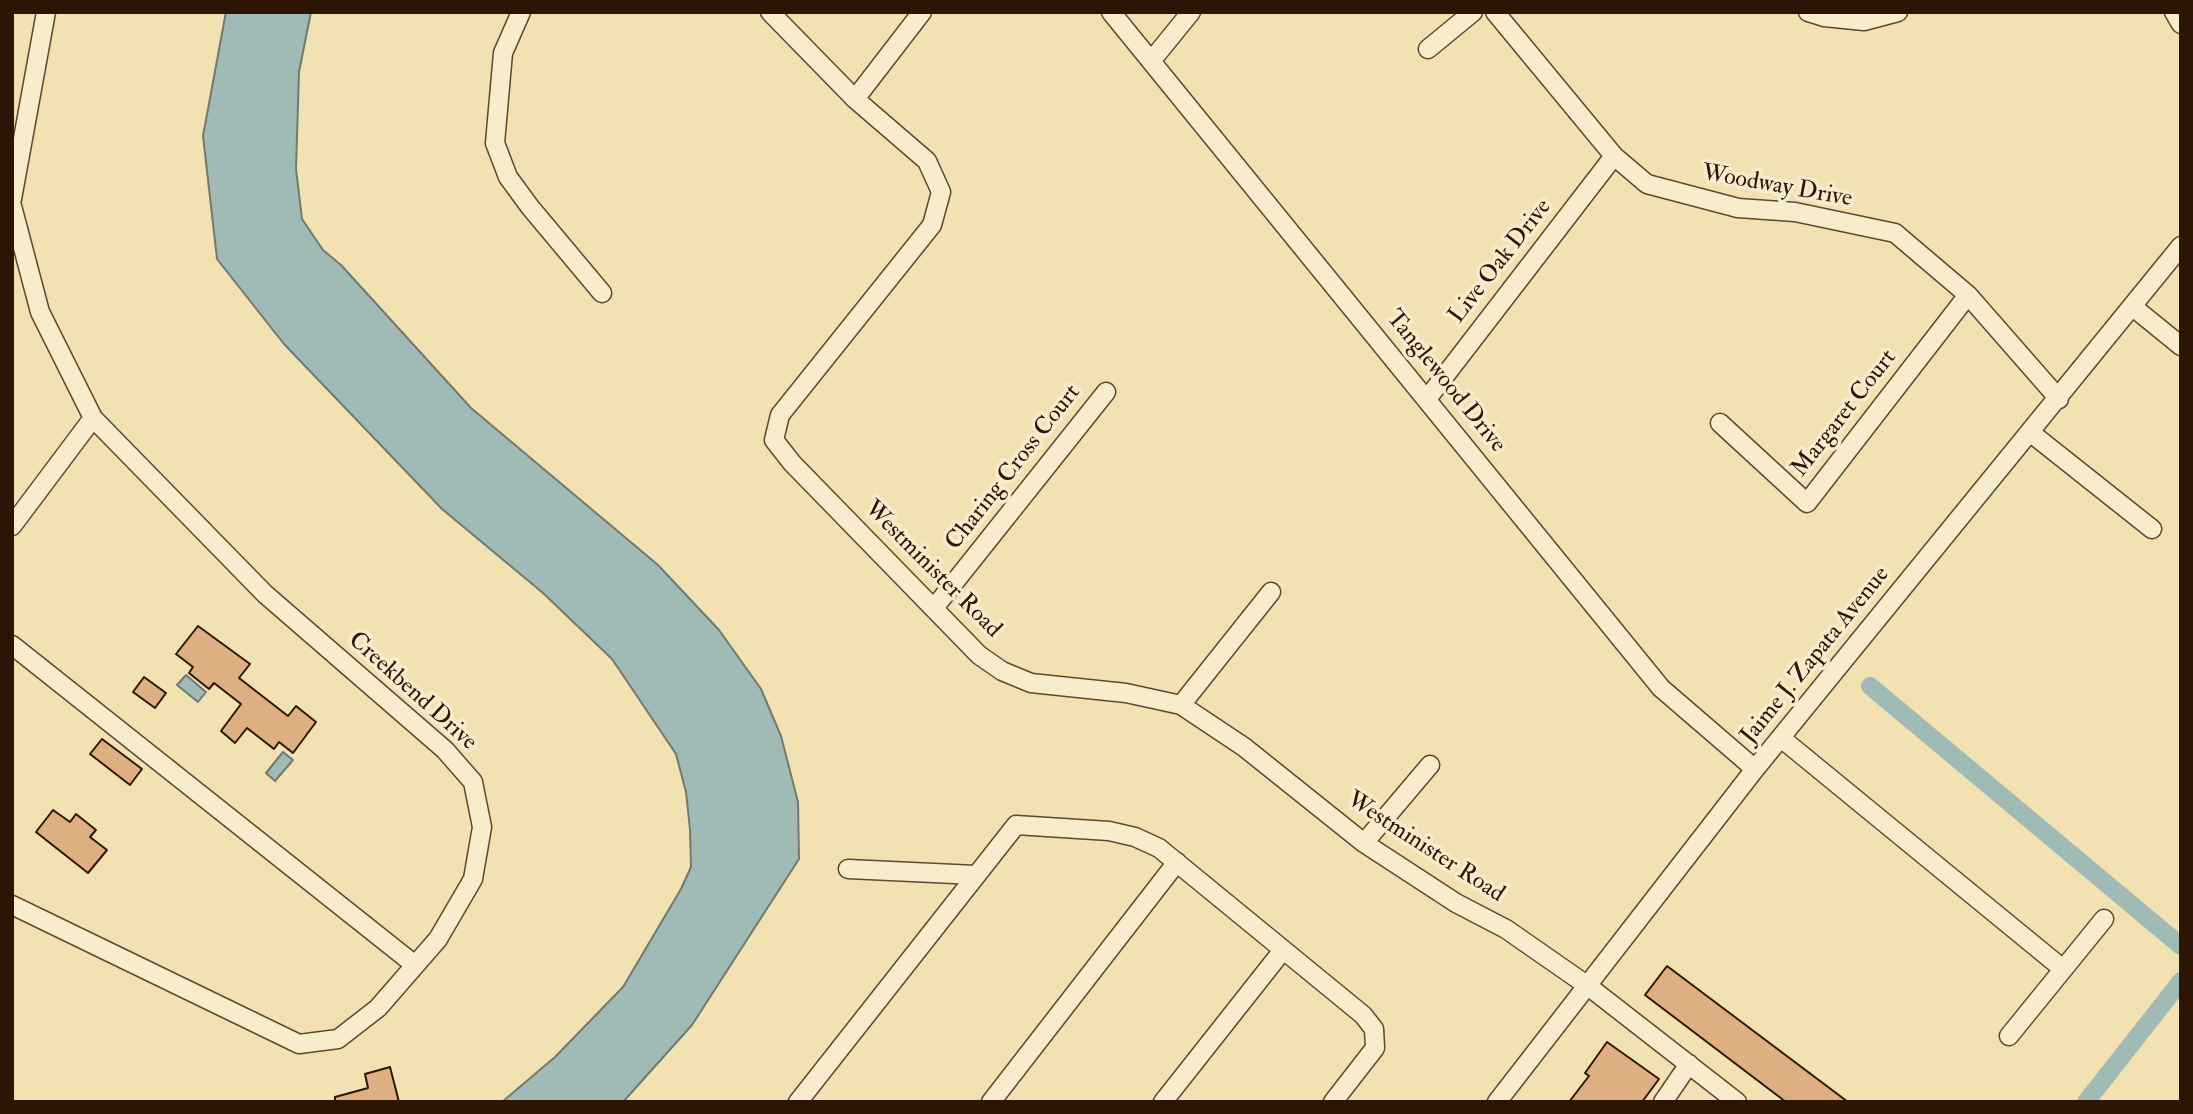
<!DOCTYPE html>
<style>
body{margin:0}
#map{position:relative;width:2193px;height:1114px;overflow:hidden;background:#f2e1b1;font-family:"IM FELL Double Pica",serif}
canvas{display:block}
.frame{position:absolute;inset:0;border:14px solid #2d1505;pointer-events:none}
</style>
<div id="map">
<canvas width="2193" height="1114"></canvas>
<div class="frame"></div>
</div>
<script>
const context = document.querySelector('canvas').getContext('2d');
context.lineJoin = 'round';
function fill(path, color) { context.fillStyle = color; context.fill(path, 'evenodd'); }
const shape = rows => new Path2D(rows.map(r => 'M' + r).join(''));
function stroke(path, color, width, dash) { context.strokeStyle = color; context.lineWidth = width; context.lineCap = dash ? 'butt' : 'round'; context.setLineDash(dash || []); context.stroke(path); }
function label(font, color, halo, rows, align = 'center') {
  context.font = font + ' "IM FELL Double Pica",serif'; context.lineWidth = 7; context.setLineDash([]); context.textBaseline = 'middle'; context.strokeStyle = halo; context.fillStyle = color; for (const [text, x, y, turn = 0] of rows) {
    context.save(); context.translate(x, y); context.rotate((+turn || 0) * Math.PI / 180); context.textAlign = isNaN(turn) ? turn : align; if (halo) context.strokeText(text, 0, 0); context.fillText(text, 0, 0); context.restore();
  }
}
const water = shape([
 [226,12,311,12,299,72,296,169,302,219,323,250,341,265,471,408,658,565,719,630,761,689,781,736,798,802,799,859,692,1025,623,1102,502,1102,555,1057,623,987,681,889,691,867,690,830,686,792,676,754,612,659,543,593,442,509,284,344,217,259,203,136,226,12],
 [186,675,206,692,198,702,177,685,186,675],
 [283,752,293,760,275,781,266,773,283,752]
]);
const canal = shape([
 [1870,686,2181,946],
 [2086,1102,2181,981]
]);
const building = shape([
 [198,626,250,664,239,678,288,716,296,706,316,722,293,753,279,742,274,749,247,728,235,743,221,731,241,704,214,683,209,689,189,673,193,667,176,654,198,626],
 [144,677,166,693,155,708,133,692,144,677],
 [102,739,142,769,130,785,90,754,102,739],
 [53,810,70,822,76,814,96,830,90,837,107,850,88,873,36,832,53,810],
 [1667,966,1848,1102,1786,1102,1645,995,1667,966],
 [1607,1042,1659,1079,1642,1102,1569,1102,1589,1076,1585,1073,1607,1042],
 [390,1067,399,1102,335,1102,335,1097,368,1088,365,1074,390,1067]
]);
const minor = shape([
 [521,12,503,53,495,143,508,177,530,207,602,293],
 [770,12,855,99,927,161,941,192,932,225,780,415,774,440,792,463,979,655,1002,671,1031,683,1126,693,1181,705,1244,747,1364,843,1456,903,1506,929,1588,986,1737,1102],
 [1111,12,1661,688,1755,769],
 [1495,12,1614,156,1647,184,1738,208,1795,212,1895,233,1968,295,2059,399],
 [1808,12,1824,17,1864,21,1898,12],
 [2174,12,2181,24],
 [1428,49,1473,12],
 [1152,60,1191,12],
 [855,99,922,12],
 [12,199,46,12],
 [12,206,40,312,93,418,265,594,445,750,473,782,482,827,473,879,438,939,378,1008,338,1039,299,1044,12,905],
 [2133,307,2181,346],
 [1427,399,1614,156],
 [1720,423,1807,503,1968,295],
 [2031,433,2152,529],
 [12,526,93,418],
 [934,608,1106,392],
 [12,645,415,965],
 [1181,705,1271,592],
 [1781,738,2063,969],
 [1364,843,1430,765],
 [848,869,976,875],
 [2009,1036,2104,919],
 [798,1102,1016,825,1109,831,1135,837,1159,848,1363,1015,1374,1029,1375,1048,1333,1102],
 [991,1102,1177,862],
 [1163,1102,1283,950],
 [1497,1102,1755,769,2181,246],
 [1663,1102,1689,1064]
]);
const streetNames = [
 ["Woodway Drive",1777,187,10],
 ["Live Oak Drive",1501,262,-52],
 ["Tanglewood Drive",1445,382,51],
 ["Margaret Court",1845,414,-52],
 ["Charing Cross Court",1014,468,-52],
 ["Westminister Road",932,570,45],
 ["Jaime J. Zapata Avenue",1816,656,-51],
 ["Creekbend Drive",412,692,42],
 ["Westminister Road",1425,848,33]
];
fill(water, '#a0bbb6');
stroke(water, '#72796f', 2);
stroke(canal, '#a0bbb6', 18);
fill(building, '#deb081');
stroke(building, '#2d1505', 2);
stroke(minor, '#5e4830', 21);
stroke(minor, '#f7eccc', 18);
label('24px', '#2d1505', '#f7eccc', streetNames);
</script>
